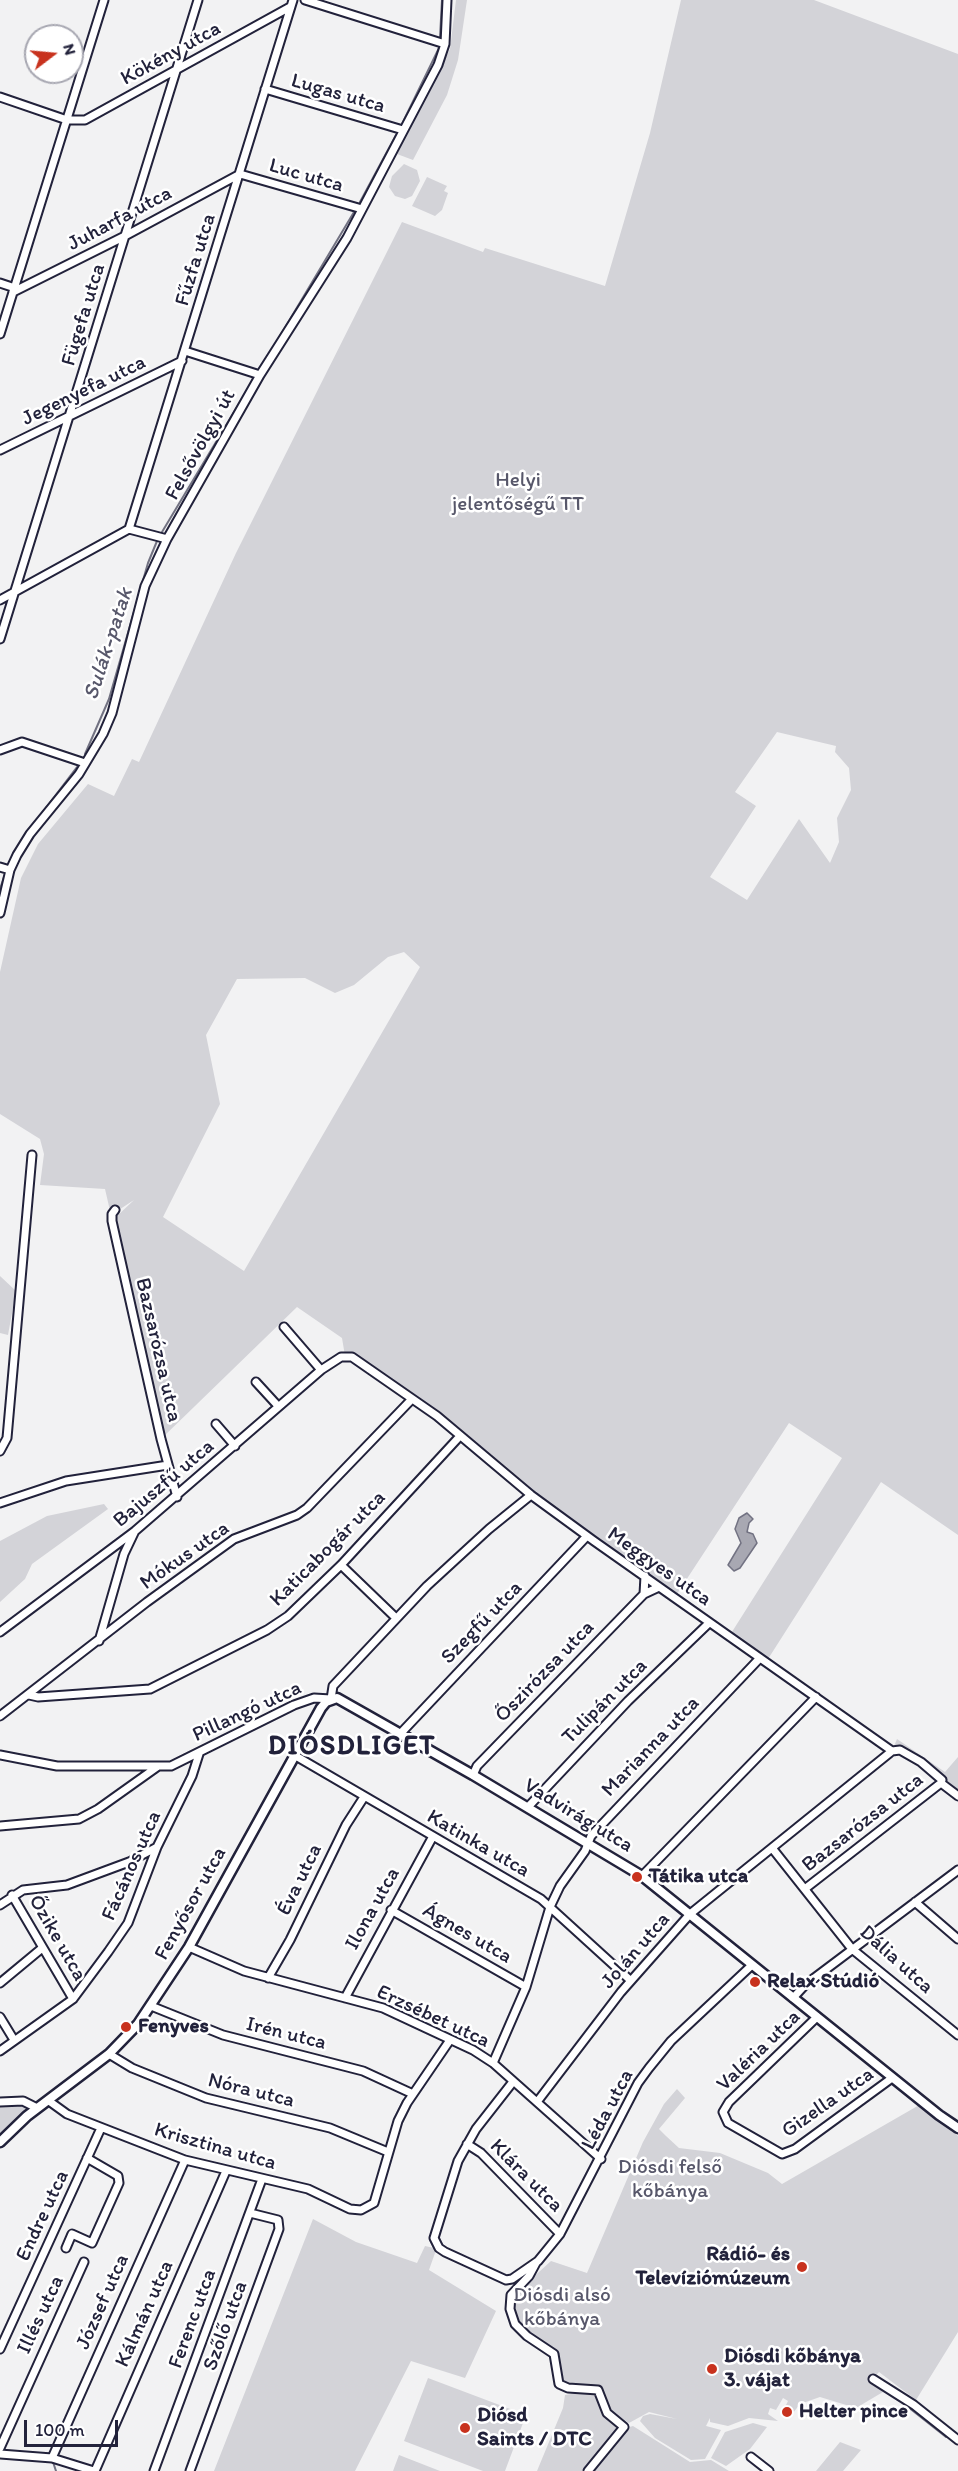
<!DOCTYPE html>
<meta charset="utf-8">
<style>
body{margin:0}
#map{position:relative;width:958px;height:2471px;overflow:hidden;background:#f2f2f3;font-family:Itim,sans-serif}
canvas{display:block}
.north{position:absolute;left:24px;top:24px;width:60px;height:60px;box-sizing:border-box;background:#fff;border:2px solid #a7a7b1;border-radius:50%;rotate:74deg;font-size:16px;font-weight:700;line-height:24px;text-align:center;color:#22223b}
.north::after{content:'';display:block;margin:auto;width:21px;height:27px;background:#c8321e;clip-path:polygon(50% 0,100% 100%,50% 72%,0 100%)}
.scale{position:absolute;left:24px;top:2420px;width:94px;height:27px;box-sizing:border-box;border:3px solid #22223b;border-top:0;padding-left:8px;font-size:18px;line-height:21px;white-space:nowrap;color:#22223b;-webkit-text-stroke:4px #fff;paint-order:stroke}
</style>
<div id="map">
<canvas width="958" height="2471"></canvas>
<div class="north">N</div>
<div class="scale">100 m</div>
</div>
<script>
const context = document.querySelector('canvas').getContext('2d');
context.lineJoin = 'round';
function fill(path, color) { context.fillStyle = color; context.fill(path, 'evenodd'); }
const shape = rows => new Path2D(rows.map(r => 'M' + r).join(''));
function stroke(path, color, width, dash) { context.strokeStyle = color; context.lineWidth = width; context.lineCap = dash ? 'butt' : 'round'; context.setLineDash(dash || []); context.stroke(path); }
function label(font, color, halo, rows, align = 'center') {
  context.font = font + ' Itim,sans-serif'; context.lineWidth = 5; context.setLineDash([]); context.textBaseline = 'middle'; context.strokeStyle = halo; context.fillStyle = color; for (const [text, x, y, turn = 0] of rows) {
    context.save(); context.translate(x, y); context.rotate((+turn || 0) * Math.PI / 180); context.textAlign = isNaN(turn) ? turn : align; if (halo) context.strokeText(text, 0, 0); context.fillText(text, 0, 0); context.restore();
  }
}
const green = shape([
 [456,0,467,0,458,60,447,95,413,160,397,154,450,49],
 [681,0,814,0,958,54,958,1535,881,1482,768,1659,761,1657,730,1635,842,1458,789,1423,675,1597,587,1536,386,1380,345,1356,342,1338,297,1307,161,1439,135,1333,116,1217,134,1200,111,1215,105,1189,40,1185,44,1154,40,1139,0,1114,0,972,21,878,38,844,88,784,114,796,132,759,139,762,236,553,402,222,483,252,485,248,605,286,650,133],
 [777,732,836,746,835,752,849,768,851,790,837,818,839,842,830,863,799,819,747,900,710,877,756,806,735,792],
 [404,952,420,967,244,1271,163,1217,220,1104,206,1035,237,979,305,978,335,993,354,985,388,957],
 [404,164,417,170,420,181,412,196,405,199,395,196,389,187,392,176],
 [427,177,447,186,444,191,448,193,442,210,435,216,412,206],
 [0,1276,16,1291,8,1335,0,1333],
 [104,1504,108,1509,32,1564,25,1579,0,1602,0,1541,47,1516],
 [897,1739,945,1772,958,1757,958,1796,942,1780,900,1750,892,1751],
 [677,2089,685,2098,659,2129,666,2136,679,2148,720,2153,768,2173,782,2184,921,2104,958,2136,958,2332,916,2400,879,2372,872,2380,883,2392,856,2408,820,2397,800,2404,793,2413,785,2407,788,2401,783,2398,776,2410,770,2408,768,2414,778,2421,749,2418,728,2426,710,2422,710,2418,706,2426,695,2423,721,2430,705,2459,691,2460,655,2438,640,2421,643,2416,650,2414,677,2419,649,2412,629,2423,611,2411,602,2387,565,2384,560,2380,556,2352,523,2326,516,2317,512,2304,517,2292,551,2261,587,2273,643,2142,664,2104],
 [18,2105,30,2109,0,2134,0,2106],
 [313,2219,356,2242,417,2263,425,2246,434,2248,435,2253,429,2270,496,2311,465,2378,411,2361,355,2471,214,2471],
 [428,2378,526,2415,505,2471,483,2471,404,2441],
 [583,2392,598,2394,606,2416,618,2428,582,2471,537,2471,563,2408,565,2395],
 [753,2423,767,2427,750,2449,726,2466,711,2458,725,2432],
 [633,2426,690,2462,711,2460,729,2471,593,2471,626,2428],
 [840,2442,861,2450,843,2471,816,2471],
 [399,2455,440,2471,393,2471]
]);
const water = shape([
 [747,1513,753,1519,749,1523,747,1532,753,1534,757,1543,740,1568,734,1571,728,1565,741,1543,735,1529,739,1518,747,1513]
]);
const stream = shape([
 [440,37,442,0],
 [401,126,439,48],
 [360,202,396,135],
 [271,351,354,212],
 [162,532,249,387],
 [85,754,109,699,148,563,157,541],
 [9,864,23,838,77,767],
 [0,889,4,877],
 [908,2407,946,2437],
 [53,2462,56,2471]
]);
const minor = shape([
 [305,0,445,44],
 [265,89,403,130],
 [0,97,67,120,85,120,290,7],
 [0,283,15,288],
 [13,292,125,236,240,174,362,209],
 [0,334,104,0],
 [185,351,260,375],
 [0,450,182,361],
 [129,529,293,0],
 [0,600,129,529,167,539],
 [0,639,198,0],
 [0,750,22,742,85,763],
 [0,867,10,870],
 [0,913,10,870,17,855,30,834,79,774,103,734,112,713,145,586,167,539,260,375,347,238,438,65,445,44,447,0],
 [115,1210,112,1214,112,1221,161,1439,177,1497],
 [284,1327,321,1370],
 [256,1382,278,1406],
 [216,1424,235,1446],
 [0,1451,7,1438,32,1155],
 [0,1503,66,1481,168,1465],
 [341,1565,396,1618],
 [644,1594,645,1576],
 [0,1632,135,1531,321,1370,341,1357,352,1357,437,1416,531,1495,594,1541,892,1751,900,1750,921,1762,942,1780,941,1783,958,1796],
 [99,1641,124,1554,134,1533],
 [29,1695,38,1697,150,1689,267,1630,288,1616,341,1565,460,1436],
 [0,1716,147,1602,234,1539,297,1515,307,1508,411,1400],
 [400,1734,587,1536],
 [0,1755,57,1766,171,1766,294,1705,314,1698,331,1699,333,1686,427,1586,489,1529,531,1495],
 [294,1755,541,1899,630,1980],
 [473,1775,477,1766,644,1594,659,1587],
 [528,1807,628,1701,709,1623],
 [0,1826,79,1819,98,1809,157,1767],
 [772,1848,852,1949,958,2035],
 [642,1876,816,1697],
 [806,1888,941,1783],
 [12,1895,73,1999],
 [915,1902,958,1939],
 [0,1905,23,1890,67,1885,129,1862,157,1847],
 [391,1910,526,1987],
 [189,1947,244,1971,383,2008,473,2050,493,2063,601,2159],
 [268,1978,290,1940,346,1825,364,1797],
 [0,1983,41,1949],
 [345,1998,432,1838],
 [793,1998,805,1985,958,1870],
 [151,2006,223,2035,363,2071,413,2094],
 [0,2017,14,2040],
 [817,2017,729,2102,723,2112,728,2123,782,2154,795,2149,892,2078],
 [0,2051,73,1999,108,1952,128,1923,157,1847,192,1776,199,1754],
 [109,2054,132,2068,206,2098,330,2128,388,2152],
 [493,2063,526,1987,550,1907,560,1886,585,1851,591,1836,759,1659],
 [512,2083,476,2129,458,2161,434,2238,439,2248,445,2252,506,2280,512,2279,538,2261,560,2234,638,2083,649,2068,671,2041,752,1965],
 [49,2101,67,2114,185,2160,308,2189,350,2209,361,2210,374,2203,398,2121,407,2103,450,2040],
 [0,2102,23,2101,37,2108],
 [537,2102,621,1992,690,1914,892,1751],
 [467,2144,481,2153,560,2234],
 [66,2248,72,2234,92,2243,119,2183,118,2176,87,2158],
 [536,2263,529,2276,511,2295,510,2309,515,2324,527,2336,554,2354,559,2384,568,2388,598,2390,607,2413,624,2427,588,2471],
 [0,2349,101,2128],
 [873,2379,914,2405,958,2440],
 [0,2448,84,2262],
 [0,2454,52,2458,94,2471],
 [751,2457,769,2471],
 [52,2458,185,2160],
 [95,2471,226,2171],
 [154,2471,262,2179],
 [190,2471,279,2229,278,2220,250,2213]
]);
const tertiary = shape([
 [0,2142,27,2116,109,2054,138,2024,189,1947,321,1708,326,1702,337,1698,473,1775,642,1876,939,2115,958,2128]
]);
const markers = [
 [637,1877,6,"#c8321e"],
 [755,1982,6,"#c8321e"],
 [126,2027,6,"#c8321e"],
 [802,2267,6,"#c8321e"],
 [712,2369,6,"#c8321e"],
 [787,2412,6,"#c8321e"],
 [465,2428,6,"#c8321e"]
];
const streetNames = [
 ["Kökény utca",171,54,-29],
 ["Lugas utca",338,94,16],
 ["Luc utca",306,176,16],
 ["Juharfa utca",120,219,-28],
 ["Fűzfa utca",196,260,-73],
 ["Fügefa utca",84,315,-73],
 ["Jegenyefa utca",84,391,-26],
 ["Felsővölgyi út",201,445,-61],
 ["Bazsarózsa utca",158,1350,77],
 ["Bajuszfű utca",164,1484,-40],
 ["Katicabogár utca",328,1549,-45],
 ["Mókus utca",185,1556,-35],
 ["Meggyes utca",659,1567,35],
 ["Szegfű utca",482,1623,-46],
 ["Őszirózsa utca",545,1672,-46],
 ["Tulipán utca",605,1702,-45],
 ["Pillangó utca",247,1712,-25],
 ["Marianna utca",651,1747,-46],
 ["Vadvirág utca",578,1816,31],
 ["Bazsarózsa utca",863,1823,-38],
 ["Katinka utca",478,1844,30],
 ["Fácános utca",132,1866,-66],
 ["Éva utca",300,1880,-64],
 ["Fenyősor utca",191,1904,-61],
 ["Ilona utca",373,1909,-61],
 ["Ágnes utca",467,1934,30],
 ["Őzike utca",57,1938,60],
 ["Jolán utca",636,1951,-49],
 ["Dália utca",896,1960,42],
 ["Erzsébet utca",433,2017,25],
 ["Irén utca",286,2034,14],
 ["Valéria utca",759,2051,-44],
 ["Nóra utca",251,2091,14],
 ["Gizella utca",828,2103,-35],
 ["Léda utca",608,2110,-62],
 ["Krisztina utca",215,2147,16],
 ["Klára utca",526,2176,45],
 ["Endre utca",43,2216,-65],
 ["József utca",103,2302,-66],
 ["Kálmán utca",145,2314,-66],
 ["Illés utca",41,2315,-65],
 ["Ferenc utca",193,2319,-70],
 ["Szőlő utca",226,2326,-70]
];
const parkNames = [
 ["Helyi",518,481],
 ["jelentőségű TT",518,505],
 ["Diósdi felső",670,2168],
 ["kőbánya",670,2192],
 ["Diósdi alsó",562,2296],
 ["kőbánya",562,2320]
];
const poiNames = [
 ["Tátika utca",649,1877],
 ["Relax Stúdió",767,1982],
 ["Fenyves",138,2027],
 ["Rádió- és",790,2255,"right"],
 ["Televíziómúzeum",790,2279,"right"],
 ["Diósdi kőbánya",724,2357],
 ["3. vájat",724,2381],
 ["Helter pince",799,2412],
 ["Diósd",477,2416],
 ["Saints / DTC",477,2440]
];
const waterNames = [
 ["Sulák-patak",109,644,-72]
];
const districtNames = [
 ["DIÓSDLIGET",352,1747]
];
fill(green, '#d3d3d8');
fill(water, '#a8a8b2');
stroke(water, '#727282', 1.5);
stroke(stream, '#727282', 2);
stroke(minor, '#22223b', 11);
stroke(tertiary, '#22223b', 13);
stroke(minor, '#fff', 7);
stroke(tertiary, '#fff', 8);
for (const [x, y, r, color] of markers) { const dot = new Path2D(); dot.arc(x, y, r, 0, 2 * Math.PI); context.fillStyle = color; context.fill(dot); stroke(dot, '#fff', 2); }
label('21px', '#22223b', '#fff', streetNames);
label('21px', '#57576a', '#fff', parkNames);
label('bold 21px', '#22223b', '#fff', poiNames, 'left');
label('italic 22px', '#58586b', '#fff', waterNames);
context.letterSpacing = '1.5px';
label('bold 27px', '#22223b', '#fff', districtNames);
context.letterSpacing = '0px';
</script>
